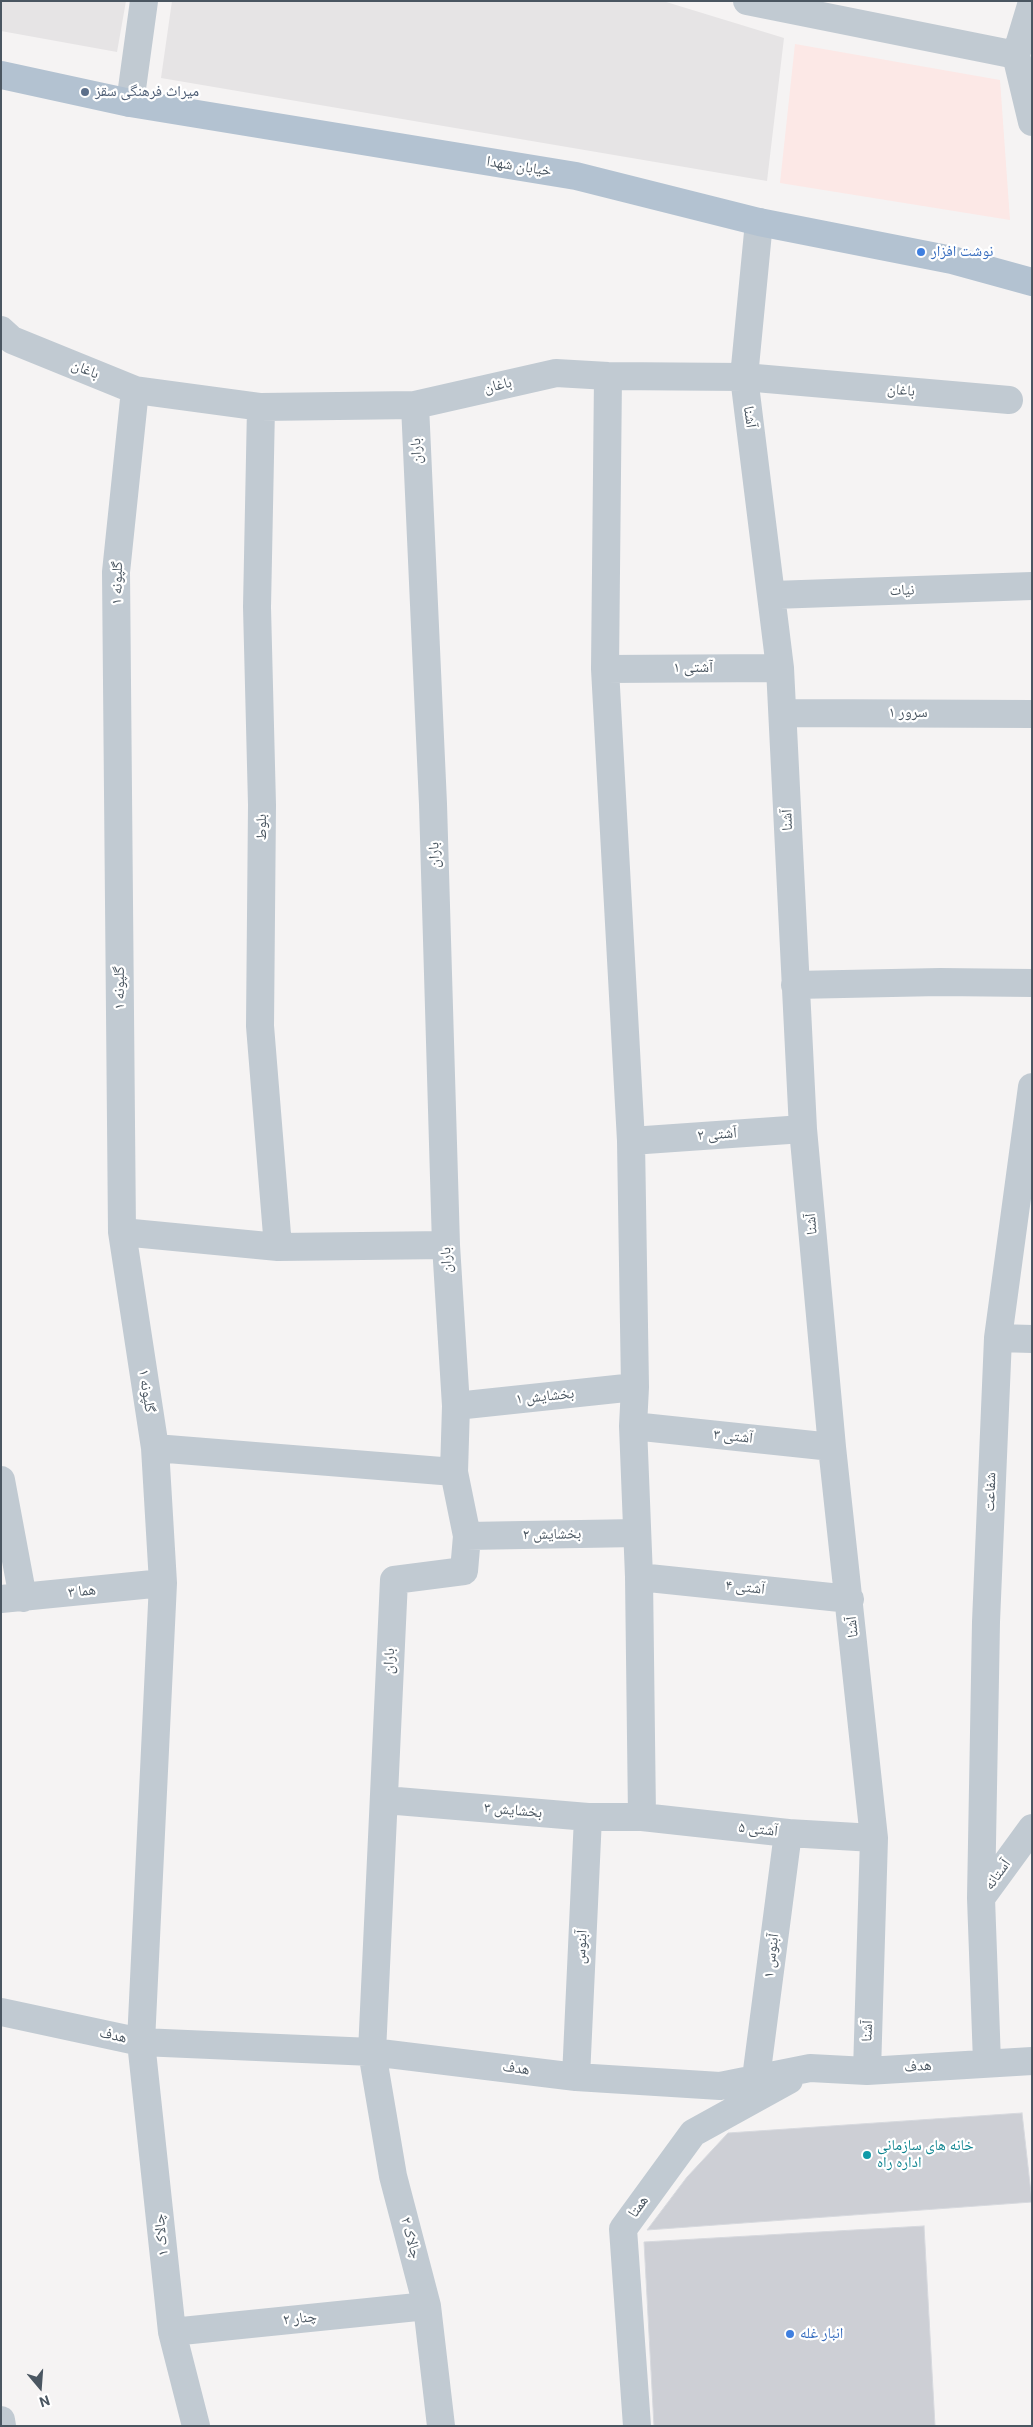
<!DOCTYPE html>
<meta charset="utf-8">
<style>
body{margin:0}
#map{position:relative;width:1033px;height:2427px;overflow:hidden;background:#f5f3f3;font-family:Roboto,sans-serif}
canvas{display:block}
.frame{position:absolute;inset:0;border:2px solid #4a5661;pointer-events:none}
.north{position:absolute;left:15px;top:2362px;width:50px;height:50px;-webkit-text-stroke:4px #fff;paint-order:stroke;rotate:162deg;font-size:14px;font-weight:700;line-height:20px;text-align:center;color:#4a5661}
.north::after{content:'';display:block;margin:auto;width:18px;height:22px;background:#4a5661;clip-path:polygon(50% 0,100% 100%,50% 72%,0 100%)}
</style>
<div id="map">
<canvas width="1033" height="2427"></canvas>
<div class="frame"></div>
<div class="north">N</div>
</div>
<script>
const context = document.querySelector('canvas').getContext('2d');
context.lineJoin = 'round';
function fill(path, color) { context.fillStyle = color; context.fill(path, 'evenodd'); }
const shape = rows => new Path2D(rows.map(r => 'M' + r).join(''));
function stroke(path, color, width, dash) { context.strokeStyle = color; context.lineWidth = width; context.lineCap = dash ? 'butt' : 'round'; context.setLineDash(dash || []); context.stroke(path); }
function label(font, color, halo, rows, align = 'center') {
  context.font = font + ' Roboto,"Noto Naskh Arabic",sans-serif'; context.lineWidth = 4.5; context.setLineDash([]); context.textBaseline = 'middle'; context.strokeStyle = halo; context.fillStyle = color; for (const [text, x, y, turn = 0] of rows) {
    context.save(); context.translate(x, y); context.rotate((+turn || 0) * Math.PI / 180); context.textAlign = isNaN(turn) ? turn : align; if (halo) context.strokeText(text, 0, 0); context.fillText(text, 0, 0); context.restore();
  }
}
const education = shape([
 [1,1,126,1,117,52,1,31],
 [172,1,663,1,784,38,767,181,161,78]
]);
const medical = shape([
 [795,44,1000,80,1010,220,780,183]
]);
const building = shape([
 [1022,2113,1032,2202,647,2230,687,2177,728,2133,1022,2113],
 [924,2226,935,2426,654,2426,644,2242,924,2226]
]);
const minor = shape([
 [747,1,1016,55],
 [1032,2,1016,55,1032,122],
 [130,103,144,1],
 [759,222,744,377,780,668,803,1129,832,1447,874,1838,867,2071],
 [1,330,12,340,135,390,261,407,415,405,556,373,608,376,744,377,1009,400],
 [608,376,605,669,631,1141,635,1387,633,1426,639,1577,642,1817],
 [135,390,116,572,122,1232,155,1448,163,1583,141,2042,172,2332,196,2426],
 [415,405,433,804,446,1245,456,1406,454,1472,467,1536,464,1571,394,1580,372,2052,393,2176,427,2306,441,2426],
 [261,407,257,607,262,805,260,1026,278,1247],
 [773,595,1032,586],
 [605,669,780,668],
 [784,713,1032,714],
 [795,985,940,982,1032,983],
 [631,1141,803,1129],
 [122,1232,278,1247,446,1245],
 [998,1338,1032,1339],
 [456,1406,635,1387],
 [633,1426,832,1447],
 [155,1448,454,1472],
 [1,1480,23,1598],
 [467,1536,637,1533],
 [639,1577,850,1599],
 [1,1599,163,1583],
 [385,1800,588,1817,642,1817,788,1833,874,1838],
 [981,1898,1032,1828],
 [1,2012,141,2042,372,2052,576,2077,720,2086,810,2068,867,2071,1032,2061],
 [987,2062,981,1898,986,1622,998,1338,1032,1087],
 [576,2077,588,1817],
 [756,2078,788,1833],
 [172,2332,427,2306],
 [1,2420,2,2426],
 [637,2426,623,2229,693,2133,789,2080]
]);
const major = shape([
 [1,75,130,103,576,176,759,222,952,260,1032,282]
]);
const markers = [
 [85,92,5,"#5c6f8a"],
 [921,252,5,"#3f7fe0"],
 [867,2155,5,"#0f9aa8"],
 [790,2334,5,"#3f7fe0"]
];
const serviceNames = [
 ["میراث فرهنگی سقز",95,92]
];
const streetNames = [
 ["خیابان شهدا",519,167,9],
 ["باغان",85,370,22],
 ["باغان",498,386,-13],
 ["باغان",901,391,5],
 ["آشنا",749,417,82],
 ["باران",417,451,-93],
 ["گلپونه ۱",118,583,-89],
 ["نیات",902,591,-2],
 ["آشتی ۱",693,668],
 ["سرور ۱",908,713],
 ["آشنا",788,820,-92],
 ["بلوط",262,827,-90],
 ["باران",435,855,-92],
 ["گلپونه ۱",120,988,-90],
 ["آشتی ۲",717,1135,-4],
 ["آشنا",812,1224,-95],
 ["باران",447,1260,-93],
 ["گلپونه ۱",146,1391,81],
 ["بخشایش ۱",545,1397,-6],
 ["آشتی ۳",733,1437,6],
 ["شفاعت",991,1492,-88],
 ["بخشایش ۲",552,1535,-1],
 ["آشتی ۴",745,1588,6],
 ["هما ۳",82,1592,-6],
 ["آشنا",853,1627,-96],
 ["باران",390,1661,-88],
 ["بخشایش ۳",513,1811,5],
 ["آشتی ۵",758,1830,6],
 ["آستانه",998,1875,-54],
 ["آبنوس",582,1947,-87],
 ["آبنوس ۱",772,1956,-83],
 ["آشنا",868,2031,-88],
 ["هدف",113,2036,12],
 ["هدف",918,2067,-4],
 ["هدف",516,2069,7],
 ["همتا",639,2207,-54],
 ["چالاک ۱",162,2235,-96],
 ["چالاک ۲",410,2238,75],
 ["چنار ۲",300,2319,-6]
];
const shopNames = [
 ["نوشت افزار",931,252],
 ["انبار غله",800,2334]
];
const cultureNames = [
 ["خانه های سازمانی",877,2146],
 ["اداره راه",877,2163]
];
fill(education, '#e6e4e5');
fill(medical, '#fce8e6');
fill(building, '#cdcfd5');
stroke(building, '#d7d9de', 1);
stroke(minor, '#c1cad2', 28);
stroke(major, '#b3c2d1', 28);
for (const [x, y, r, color] of markers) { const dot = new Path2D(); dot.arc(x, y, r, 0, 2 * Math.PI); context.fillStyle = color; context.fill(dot); stroke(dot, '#fff', 2); }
label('15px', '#4e5e75', '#fff', serviceNames, 'left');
label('15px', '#4a5661', '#fff', streetNames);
label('15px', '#366cbe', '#fff', shopNames, 'left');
label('15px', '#0d838f', '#fff', cultureNames, 'left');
</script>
